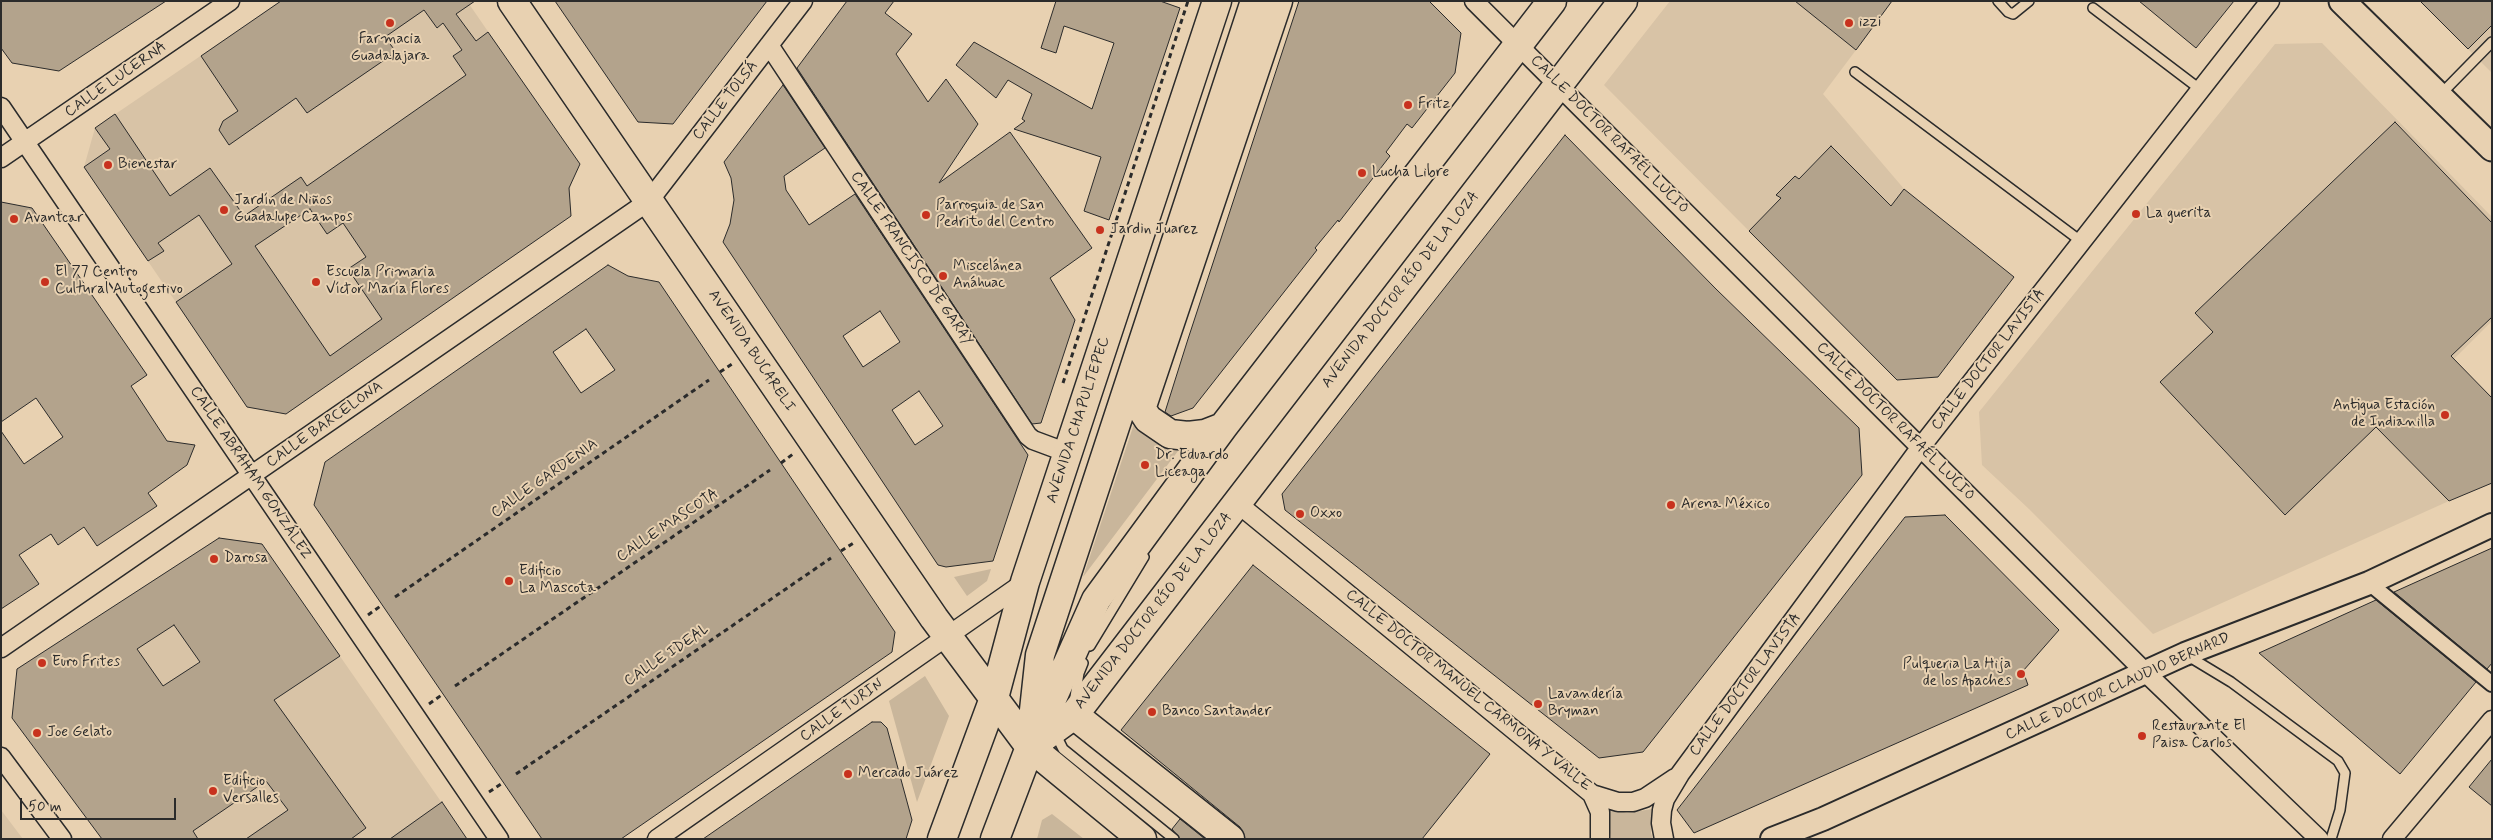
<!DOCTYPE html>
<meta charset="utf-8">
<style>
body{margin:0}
#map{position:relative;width:2493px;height:840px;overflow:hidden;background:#e8d1b1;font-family:Mynerve,sans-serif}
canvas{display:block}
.frame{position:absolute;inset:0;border:2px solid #2b2b2b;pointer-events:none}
.scale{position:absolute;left:20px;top:798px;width:156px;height:22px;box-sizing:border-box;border:2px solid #2b2b2b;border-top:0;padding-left:6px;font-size:15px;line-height:18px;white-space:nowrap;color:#2b2b2b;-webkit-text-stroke:4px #e8d1b1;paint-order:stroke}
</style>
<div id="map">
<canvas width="2493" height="840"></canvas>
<div class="frame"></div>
<div class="scale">50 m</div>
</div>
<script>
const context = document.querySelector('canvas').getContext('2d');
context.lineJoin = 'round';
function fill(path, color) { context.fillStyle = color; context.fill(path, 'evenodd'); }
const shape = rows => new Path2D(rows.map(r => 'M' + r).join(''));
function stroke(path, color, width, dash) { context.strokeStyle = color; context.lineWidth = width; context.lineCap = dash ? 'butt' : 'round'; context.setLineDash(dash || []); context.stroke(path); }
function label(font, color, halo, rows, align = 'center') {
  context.font = font + ' Mynerve,sans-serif'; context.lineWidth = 4; context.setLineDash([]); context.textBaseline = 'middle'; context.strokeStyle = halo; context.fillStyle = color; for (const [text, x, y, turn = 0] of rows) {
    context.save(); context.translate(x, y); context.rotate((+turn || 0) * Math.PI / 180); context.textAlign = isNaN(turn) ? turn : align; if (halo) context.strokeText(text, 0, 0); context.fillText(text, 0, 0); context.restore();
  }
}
const built = shape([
 [281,1,467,1,553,126,573,176,568,200,571,216,286,414,247,407,84,167,95,128],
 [1670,1,1795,1,1856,50,1823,94,1905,190,1891,206,1831,146,1799,179,1795,176,1777,194,1781,198,1749,231,1604,85],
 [2492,25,2492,73,2468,49],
 [2322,43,2492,217,2492,321,2381,432,2449,501,2153,634,2029,509,1982,465,1979,412,2275,44],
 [219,538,262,544,467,839,103,839,17,669],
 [1,810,23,839,1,839]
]);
const green = shape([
 [1134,424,1154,439,1178,451,1083,577],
 [991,569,987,581,967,596,954,577],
 [925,676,949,716,917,802,889,701],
 [1606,807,1627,813,1652,809,1651,833,1653,839,1611,839],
 [1052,814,1084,839,1037,839,1042,820]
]);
const building = shape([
 [1,1,166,1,59,71,12,63,1,48,1,1],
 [281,1,475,1,456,14,476,41,488,32,580,164,569,188,571,216,286,414,247,407,176,302,232,264,199,215,158,243,164,251,148,261,84,167,110,149,95,128,115,114,170,196,210,168,244,216,301,177,307,186,466,75,453,56,462,50,443,23,437,28,424,10,385,37,396,52,307,113,296,98,229,145,219,130,223,121,238,111,201,56,281,1],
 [310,209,327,234,343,223,366,257,348,269,382,319,330,356,255,246,310,209],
 [555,1,767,1,673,124,638,122,555,1],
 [847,1,894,1,885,13,912,34,896,54,928,102,946,79,978,124,939,183,1010,132,1092,248,1050,278,1075,320,1041,423,1032,424,797,68,847,1],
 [1056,1,1160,1,1180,8,1109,220,1084,211,1101,157,1014,129,1025,121,1022,119,1032,94,1008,80,996,98,956,65,974,42,1092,109,1114,43,1064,26,1056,53,1041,48,1056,1],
 [1299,1,1429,1,1461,33,1455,73,1412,128,1407,124,1386,152,1390,156,1339,222,1338,220,1315,248,1317,250,1193,408,1171,416,1165,412,1188,339,1299,1],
 [1795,1,1892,1,1856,50,1795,1],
 [2139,1,2234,1,2196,48,2139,1],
 [2420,1,2492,1,2492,25,2468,49,2420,1],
 [783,85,825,148,784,176,786,190,792,199,809,225,855,194,1028,455,993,561,946,567,938,565,723,242,730,224,734,200,731,178,724,162,783,85],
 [880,311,900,342,863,367,843,336,880,311],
 [919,391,943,426,915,445,892,410,919,391],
 [2395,122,2492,223,2492,317,2451,356,2492,398,2492,483,2449,501,2376,427,2285,515,2160,382,2213,332,2195,313,2395,122],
 [1565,135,1716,289,1859,428,1862,475,1643,752,1599,758,1285,510,1282,494,1565,135],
 [1831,146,1891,206,1904,189,2014,277,1938,377,1897,380,1749,231,1781,198,1776,195,1795,176,1799,179,1831,146],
 [1,202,32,208,147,375,131,386,167,441,195,445,187,465,148,493,157,506,97,546,84,527,58,545,51,534,19,555,39,584,1,609,1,431,24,464,63,437,36,398,1,422,1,202],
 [608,265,628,276,659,282,895,632,892,652,621,839,542,839,314,505,325,462,608,265],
 [586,329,615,370,581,393,553,352,586,329],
 [1945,515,2059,630,2023,671,2028,685,1694,833,1677,810,1905,517,1945,515],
 [219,538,262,544,340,656,274,700,366,828,351,839,246,839,288,810,266,781,193,831,198,839,102,839,12,718,17,669,219,538],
 [174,625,200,662,163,686,137,649,174,625],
 [2492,548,2492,663,2487,669,2394,592,2492,548],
 [1253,565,1490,754,1422,839,1245,839,1240,827,1121,730,1253,565],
 [2376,600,2476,682,2400,774,2259,653,2376,600],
 [872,722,881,722,887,728,912,820,906,839,703,839,872,722],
 [2492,759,2492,806,2469,787,2492,759],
 [442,802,467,839,390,839,418,819,442,802],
 [1180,819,1205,839,1180,839,1172,829,1180,819]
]);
const path = shape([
 [720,372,732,364],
 [1063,383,1188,1],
 [781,463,793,454],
 [841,551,855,542],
 [395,597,709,380],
 [368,615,382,605],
 [455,686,770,470],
 [429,704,443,694],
 [516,774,831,558],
 [489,792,504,782]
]);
const service = shape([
 [1998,1,2008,12,2013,14,2029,1],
 [2093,8,2201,90],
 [1855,72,2082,242],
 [2441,94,2492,42],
 [1090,646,1144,557],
 [2188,656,2231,682,2338,761,2345,773,2340,810,2331,839],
 [1074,703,1079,673,1083,663],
 [1054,731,1063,749,1174,839]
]);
const pedestrian = shape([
 [2369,583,2492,684]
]);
const minor = shape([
 [1474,1,2146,673,2319,839],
 [769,45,1028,436,1033,440,1068,453],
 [1,107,499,839],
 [1,158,230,1],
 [1237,503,1592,794,1618,802,1633,802,1645,798,1675,778],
 [1,648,649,201,803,1],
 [1,757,62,839],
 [1592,794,1600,812,1600,839],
 [657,839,1025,582],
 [1664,839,1661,823,1662,810,1665,799,1680,774,1920,448,2270,1],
 [2392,839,2492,720]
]);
const tertiary = shape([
 [1772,839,1823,819,2185,654,2369,583,2492,525]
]);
const secondary = shape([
 [2342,1,2492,148]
]);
const primary = shape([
 [512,1,934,618,1030,747,1142,839],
 [1132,394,1148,419,1170,434,1188,436,1205,434,1223,427],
 [1141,409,1278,1],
 [1074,715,1230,839],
 [1031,746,1096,600,1223,427,1552,1],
 [1030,747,1074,715,1623,1],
 [942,839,994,698,1025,582,1217,1],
 [995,839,1030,747,1040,655,1255,1]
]);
const markers = [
 [390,23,5,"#c8321e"],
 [1849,23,5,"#c8321e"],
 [1408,105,5,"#c8321e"],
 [108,165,5,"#c8321e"],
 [1362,173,5,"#c8321e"],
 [224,210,5,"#c8321e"],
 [2136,214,5,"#c8321e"],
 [926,215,5,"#c8321e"],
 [14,219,5,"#c8321e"],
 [1100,230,5,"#c8321e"],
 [943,276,5,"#c8321e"],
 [45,282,5,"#c8321e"],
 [316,282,5,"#c8321e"],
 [2445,415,5,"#c8321e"],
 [1145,465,5,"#c8321e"],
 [1671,505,5,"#c8321e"],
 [1300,514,5,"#c8321e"],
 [214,559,5,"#c8321e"],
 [509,581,5,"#c8321e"],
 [42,663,5,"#c8321e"],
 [2021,674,5,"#c8321e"],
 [1538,704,5,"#c8321e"],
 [1152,712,5,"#c8321e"],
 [37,733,5,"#c8321e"],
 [2142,736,5,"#c8321e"],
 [848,774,5,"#c8321e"],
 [213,791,5,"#c8321e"]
];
const poiNames = [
 ["izzi",1859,23],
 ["Farmacia",390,40,"center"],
 ["Guadalajara",390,57,"center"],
 ["Fritz",1418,105],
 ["Bienestar",118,165],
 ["Lucha Libre",1372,173],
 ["Jardín de Niños",234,201],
 ["Guadalupe Campos",234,218],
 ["Parroquia de San",936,206],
 ["Pedrito del Centro",936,223],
 ["La guerita",2146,214],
 ["Avantcar",24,219],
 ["Jardin Juarez",1110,230],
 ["Miscelánea",953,267],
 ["Anáhuac",953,284],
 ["El 77 Centro",55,273],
 ["Cultural Autogestivo",55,290],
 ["Escuela Primaria",326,273],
 ["Víctor María Flores",326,290],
 ["Antigua Estación",2435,406,"right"],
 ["de Indianilla",2435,423,"right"],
 ["Dr. Eduardo",1155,456],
 ["Liceaga",1155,473],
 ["Arena México",1681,505],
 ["Oxxo",1310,514],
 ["Darosa",224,559],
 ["Edificio",519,572],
 ["La Mascota",519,589],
 ["Euro Frites",52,663],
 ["Pulqueria La Hija",2011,665,"right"],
 ["de los Apaches",2011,682,"right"],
 ["Lavandería",1548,695],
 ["Bryman",1548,712],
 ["Banco Santander",1162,712],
 ["Restaurante El",2152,727],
 ["Paisa Carlos",2152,744],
 ["Joe Gelato",47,733],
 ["Mercado Juárez",858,774],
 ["Edificio",223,782],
 ["Versalles",223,799]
];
const streetNames = [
 ["CALLE LUCERNA",116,80,-35],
 ["CALLE TOLSÁ",726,101,-52],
 ["CALLE DOCTOR RAFAÉL LUCIO",1609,135,45],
 ["CALLE FRANCISCO DE GARAY",911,259,56],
 ["AVENIDA DOCTOR RÍO DE LA LOZA",1401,290,-52],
 ["AVENIDA BUCARELI",751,351,56],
 ["CALLE DOCTOR LAVISTA",1989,360,-52],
 ["AVENIDA CHAPULTEPEC",1079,420,-72],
 ["CALLE DOCTOR RAFAÉL LUCIO",1895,422,45],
 ["CALLE BARCELONA",325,425,-35],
 ["CALLE ABRAHAM GONZÁLEZ",250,473,56],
 ["CALLE GARDENIA",545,479,-35],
 ["CALLE MASCOTA",668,526,-34],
 ["AVENIDA DOCTOR RÍO DE LA LOZA",1154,611,-52],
 ["CALLE IDEAL",667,656,-34],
 ["CALLE DOCTOR LAVISTA",1746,685,-53],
 ["CALLE DOCTOR CLAUDIO BERNARD",2118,687,-24],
 ["CALLE DOCTOR MANUEL CARMONA Y VALLE",1468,691,39],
 ["CALLE TURIN",842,711,-35]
];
fill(built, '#d8c3a6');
fill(green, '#c9b69b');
fill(building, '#b3a38c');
stroke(building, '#2b2b2b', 1);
stroke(service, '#2b2b2b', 12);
stroke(pedestrian, '#2b2b2b', 18);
stroke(minor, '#2b2b2b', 21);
stroke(tertiary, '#2b2b2b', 26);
stroke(secondary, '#2b2b2b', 29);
stroke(primary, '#2b2b2b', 31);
stroke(path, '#2b2b2b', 3, [5, 4]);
stroke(service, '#e8d1b1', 9);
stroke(pedestrian, '#e8d1b1', 14);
stroke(minor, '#e8d1b1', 18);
stroke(tertiary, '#e8d1b1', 22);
stroke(secondary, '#e8d1b1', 25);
stroke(primary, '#e8d1b1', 28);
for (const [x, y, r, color] of markers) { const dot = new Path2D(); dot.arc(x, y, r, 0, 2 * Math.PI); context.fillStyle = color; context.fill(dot); stroke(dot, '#e8d1b1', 2); }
label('15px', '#2b2b2b', '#e8d1b1', poiNames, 'left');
label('15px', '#2b2b2b', '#e8d1b1', streetNames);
</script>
